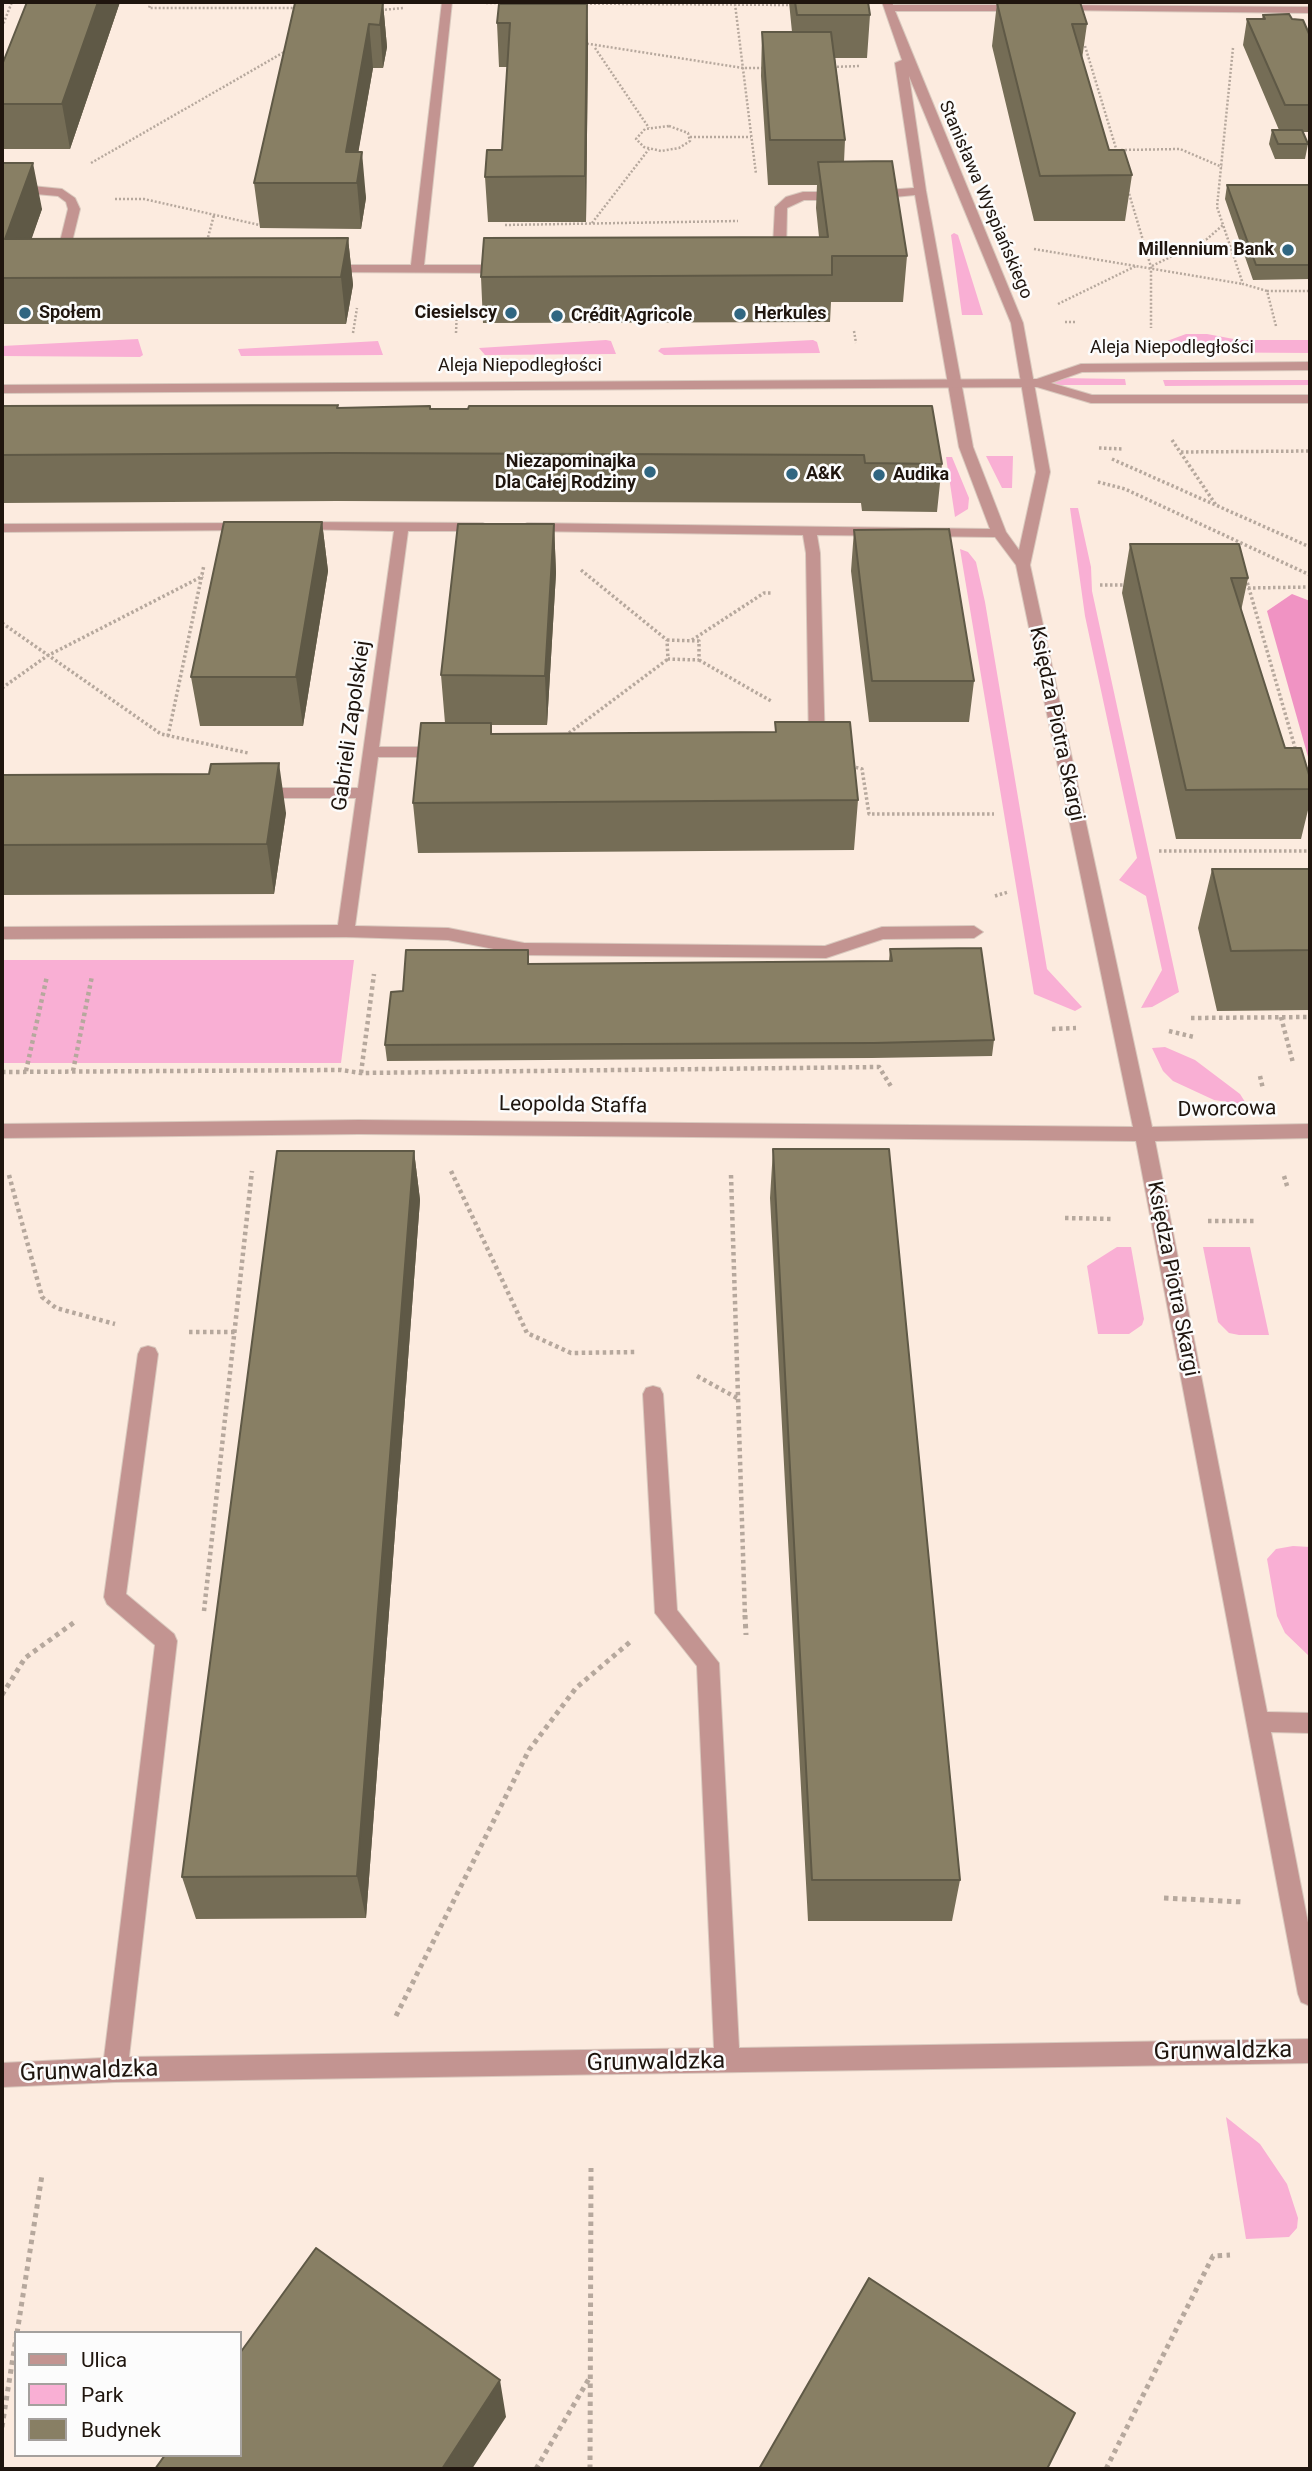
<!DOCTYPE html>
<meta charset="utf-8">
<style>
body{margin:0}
#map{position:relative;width:1312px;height:2471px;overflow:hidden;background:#fcebdf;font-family:Roboto,sans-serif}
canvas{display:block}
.frame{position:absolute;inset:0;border:4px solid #1f150e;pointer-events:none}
.legend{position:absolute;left:14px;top:2331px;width:228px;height:126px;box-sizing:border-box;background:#fcfcfc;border:2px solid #a4a09d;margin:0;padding:9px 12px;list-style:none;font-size:21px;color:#1f150e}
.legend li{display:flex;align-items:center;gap:14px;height:35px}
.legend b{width:35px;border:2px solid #a4a09d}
</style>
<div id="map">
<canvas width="1312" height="2471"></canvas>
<div class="frame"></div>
<ul class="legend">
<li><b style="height:9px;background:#c39491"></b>Ulica</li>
<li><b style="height:19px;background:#f9afd4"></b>Park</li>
<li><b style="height:19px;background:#887f64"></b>Budynek</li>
</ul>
</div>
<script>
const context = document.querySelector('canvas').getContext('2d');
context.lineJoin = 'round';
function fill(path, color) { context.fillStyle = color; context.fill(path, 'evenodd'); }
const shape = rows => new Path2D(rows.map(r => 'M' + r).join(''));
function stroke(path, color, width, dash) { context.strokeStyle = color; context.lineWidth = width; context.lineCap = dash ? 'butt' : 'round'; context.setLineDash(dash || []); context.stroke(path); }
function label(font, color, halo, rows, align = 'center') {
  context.font = font + ' Roboto,sans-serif'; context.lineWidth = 5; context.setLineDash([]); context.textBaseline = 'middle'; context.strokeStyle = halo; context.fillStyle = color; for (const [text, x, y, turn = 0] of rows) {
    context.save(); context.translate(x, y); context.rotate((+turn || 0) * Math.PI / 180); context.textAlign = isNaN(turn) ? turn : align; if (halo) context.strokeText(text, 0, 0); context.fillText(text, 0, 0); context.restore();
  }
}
const green = shape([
 [954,233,958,235,983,315,962,315,951,235],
 [1186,334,1207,334,1239,340,1310,340,1310,353,1161,352,1167,341],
 [138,339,143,355,140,357,2,356,2,346],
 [606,340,611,341,616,354,485,355,479,348],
 [813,340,817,342,820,353,664,355,658,351,661,348],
 [378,341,383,355,241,356,238,349],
 [1058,378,1125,379,1126,385,1060,385,1054,383],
 [1163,380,1310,380,1310,385,1165,386],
 [986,456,1013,456,1012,488,1002,488],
 [946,457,952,457,969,498,968,509,955,517],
 [1070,508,1078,508,1091,567,1092,591,1179,992,1152,1007,1141,1008,1162,970,1146,896,1119,880,1137,858,1085,616],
 [960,549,968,552,976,562,985,602,1047,969,1082,1007,1075,1011,1034,994],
 [2,960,354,960,341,1063,2,1063],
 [1165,1047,1195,1060,1240,1094,1247,1105,1214,1100,1173,1081,1163,1071,1152,1048],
 [1117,1247,1131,1247,1144,1319,1142,1325,1129,1334,1098,1334,1087,1266],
 [1203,1247,1250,1247,1269,1335,1239,1335,1229,1333,1218,1322],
 [1293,1546,1310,1547,1310,1657,1285,1633,1277,1616,1267,1559,1276,1549],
 [1226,2117,1260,2144,1287,2184,1298,2218,1297,2228,1289,2237,1246,2239]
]);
const forest = shape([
 [1292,594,1310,601,1310,764,1267,611]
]);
const pathFar3 = shape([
 [151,2,149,8,298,8],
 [486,3,789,5],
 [735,4,756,174],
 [381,10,404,8],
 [2,27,12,2],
 [583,43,743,68,765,68],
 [1085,46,1118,155],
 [595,48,649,128],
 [1233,48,1217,207,1243,284,1267,291],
 [833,67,859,66],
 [669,126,688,133,690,141,679,148,661,151,644,147,636,139,645,129,669,126],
 [690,137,751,137],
 [1121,150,1180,149,1222,167],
 [91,163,286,51],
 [1128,190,1151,267,1151,328],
 [115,199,144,199,264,226],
 [592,223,649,149],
 [505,225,738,221],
 [207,241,214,215],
 [1034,249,1243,284],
 [1152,266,1207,239,1223,225],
 [1058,304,1136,266],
 [1065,322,1077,322],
 [1276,326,1267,291,1310,291],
 [854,331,856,343],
 [353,333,357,308],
 [456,333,457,309]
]);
const pathFar2 = shape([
 [1172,440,1216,505],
 [1099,448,1124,449],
 [1181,452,1310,451],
 [1112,459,1310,547],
 [1098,482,1125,489,1310,575],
 [581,570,667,640],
 [1246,578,1296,751],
 [1100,585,1127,585],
 [1248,588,1310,587],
 [2,623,161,734,248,753],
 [667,640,699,641,699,660,668,659,667,640],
 [692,640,764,593,771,593],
 [699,660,771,701],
 [2,688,47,656,203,576],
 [168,736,204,565],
 [565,736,668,659],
 [851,766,862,769,869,814,994,814],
 [1159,851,1310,851],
 [995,896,1008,892]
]);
const pathFar1 = shape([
 [1281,1017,1293,1063],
 [1191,1018,1310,1017],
 [1052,1029,1076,1028],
 [1169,1031,1194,1037],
 [26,1071,47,976],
 [73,1071,92,976],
 [2,1072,341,1070,361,1073,879,1067,892,1088],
 [361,1073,374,974],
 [1260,1076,1263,1089],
 [451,1171,527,1333,571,1353,636,1352],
 [9,1175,42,1297,56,1308,115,1324],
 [731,1175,745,1617],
 [1284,1176,1288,1189],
 [1065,1218,1113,1219],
 [1208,1221,1256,1221],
 [189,1332,236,1332],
 [697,1376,737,1398],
 [204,1611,252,1171]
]);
const path = shape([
 [745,1615,746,1635],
 [2,1695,25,1658,76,1621],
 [1164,1898,1243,1902],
 [396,2016,529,1750,576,1688,630,1642],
 [17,2333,42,2175],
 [2,2427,16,2338],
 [536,2469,590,2377],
 [590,2469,591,2168],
 [1106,2469,1213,2256,1230,2255]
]);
const minor = shape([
 [442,2,452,2,424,265,506,265,512,269,506,273,322,272,320,269,326,265,411,265,442,2],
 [882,2,892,2,893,5,1020,5,1025,8,1020,11,895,11,1023,323,1050,472,1030,565,1152,1127,1310,1124,1310,1138,1155,1141,1267,1712,1310,1713,1310,1733,1271,1732,1310,1933,1310,2006,1301,2002,1298,1994,1136,1141,359,1134,2,1138,2,1124,359,1120,1133,1127,1016,565,995,537,817,535,820,553,825,749,817,754,809,749,806,553,803,535,527,531,520,527,527,523,990,529,959,447,915,195,873,199,867,195,873,191,914,188,895,63,902,60,882,2],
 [909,76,1011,323,1036,472,1019,550,1006,532,973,447,926,191,909,76],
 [1057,5,1310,7,1310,13,1053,10,1053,6,1057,5],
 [2,183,62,189,75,198,80,209,69,254,75,263,73,266,65,266,57,254,68,209,66,202,58,196,2,191,2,183],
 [803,192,843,192,849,196,843,200,804,200,787,208,786,253,780,265,772,265,775,207,786,197,803,192],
 [296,522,483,523,490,527,483,531,408,531,379,747,443,747,451,752,443,757,378,757,355,926,448,928,524,943,825,946,882,927,974,926,983,932,974,938,883,939,826,958,524,955,448,940,346,937,2,939,2,927,338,925,356,798,259,798,251,793,259,788,358,788,394,531,291,529,289,526,296,522],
 [249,523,254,524,254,530,2,532,2,524,249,523],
 [148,1346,155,1348,158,1354,126,1594,174,1634,177,1641,129,2057,714,2048,697,1666,655,1613,643,1394,646,1388,653,1386,660,1388,663,1394,677,1610,719,1663,739,2048,1310,2039,1310,2063,115,2082,2,2087,2,2063,104,2058,155,1645,107,1604,104,1597,138,1354,141,1348,148,1346]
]);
const tertiary = shape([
 [1310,362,1310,370,1082,372,1051,383,1092,395,1310,395,1310,403,1091,403,1037,387,2,393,2,385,1037,379,1081,364,1310,362]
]);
const wall = shape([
 [27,2,120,2,70,149,2,149,2,65],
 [789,2,868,2,870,15,867,58,835,58,845,140,844,162,907,256,903,302,831,302,830,322,483,323,481,277,819,237,816,208,817,185,768,185,761,76,762,32,792,32],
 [383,3,387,47,383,68,373,68,358,152,366,198,361,229,260,228,254,183],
 [997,3,1087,24,1082,59,1109,150,1132,175,1125,221,1034,221,992,46],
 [587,4,588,47,586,222,488,222,485,177,502,150,507,67,499,67,497,23],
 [1263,15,1292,19,1310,36,1310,132,1303,132,1308,144,1305,159,1275,159,1269,144,1272,130,1279,130,1243,45,1247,19,1262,19],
 [2,163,42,209,31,239,348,238,353,285,346,324,2,324],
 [1227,185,1310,185,1310,279,1253,280,1225,199],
 [2,406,431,409,942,464,937,512,862,511,861,503,338,501,2,503],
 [322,522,328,571,303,726,200,726,191,677],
 [554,524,556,573,547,725,491,725,492,734,775,732,775,722,858,800,854,850,418,853,413,803,445,723,441,675],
 [854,530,974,681,969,722,869,722,851,571],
 [1130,544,1248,578,1241,611,1285,748,1310,778,1310,802,1301,839,1176,839,1122,593],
 [209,774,286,813,274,894,2,895,2,775],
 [1212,869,1310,869,1310,1010,1217,1011,1198,928],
 [890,949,994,1040,992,1056,872,1058,387,1061,385,1045,403,991,529,964,889,961],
 [773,1149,960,1880,952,1921,808,1921,770,1198],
 [414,1151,420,1200,366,1918,196,1919,182,1877]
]);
const shadedWall = shape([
 [98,2,120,2,70,149,62,104],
 [383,3,387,47,383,68,380,25],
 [587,4,588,47,586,222,585,176],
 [369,24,373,68,353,183,346,152],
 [362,152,366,198,361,229,357,183],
 [33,163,42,209,18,278,5,239],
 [348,238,353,285,346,324,341,277],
 [322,522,328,571,303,726,296,677],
 [554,524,556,573,547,725,545,676],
 [279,763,286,813,274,894,267,844],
 [414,1151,420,1200,366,1918,357,1876],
 [500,2380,506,2417,472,2469,442,2469]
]);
const building = shape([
 [27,2,98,2,62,104,2,104,2,65,27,2],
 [795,2,868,2,870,15,797,15,795,2],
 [1080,2,1087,24,1072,24,1109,150,1124,150,1132,175,1040,176,997,3,1080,2],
 [295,3,383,3,380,25,369,24,346,152,362,152,357,183,254,183,295,3],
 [499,4,587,4,585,176,485,177,487,150,502,150,510,23,497,23,499,4],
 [1289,14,1292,19,1303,20,1310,36,1310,105,1285,105,1247,19,1265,19,1263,15,1289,14],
 [762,32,831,32,845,140,770,140,762,32],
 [1272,130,1302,130,1308,144,1278,144,1272,130],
 [892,161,907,256,832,256,832,275,481,277,484,238,828,237,818,162,892,161],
 [2,163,33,163,5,239,348,238,341,277,2,278,2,163],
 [1227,185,1310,185,1310,265,1256,265,1227,185],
 [338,405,337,408,430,406,430,409,468,409,469,406,932,406,942,464,865,463,864,455,333,453,2,455,2,406,338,405],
 [224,522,322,522,296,677,191,677,224,522],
 [458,524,554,524,545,676,441,675,458,524],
 [949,529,974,681,872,681,854,530,949,529],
 [1130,544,1239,544,1248,578,1231,578,1285,748,1301,748,1310,778,1310,789,1186,790,1130,544],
 [775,722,850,722,858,800,413,803,421,723,491,723,491,734,776,732,775,722],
 [279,763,267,844,2,845,2,775,209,774,211,764,279,763],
 [1212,869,1310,869,1310,950,1231,951,1212,869],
 [981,948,994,1040,874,1043,385,1045,391,992,403,991,406,950,528,950,528,964,892,961,890,949,981,948],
 [773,1149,889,1149,960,1880,812,1880,773,1149],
 [277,1151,414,1151,357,1876,182,1877,277,1151],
 [316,2248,500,2380,442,2469,155,2469,165,2455,240,2455,240,2353,316,2248],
 [869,2278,1075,2413,1047,2469,759,2469,869,2278]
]);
const markers = [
 [1288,250,7,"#306681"],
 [25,313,7,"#306681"],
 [511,313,7,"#306681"],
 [740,314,7,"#306681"],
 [557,316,7,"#306681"],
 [650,472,7,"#306681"],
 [792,474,7,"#306681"],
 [879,475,7,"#306681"]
];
const farStreetnames = [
 ["Stanisława Wyspiańskiego",985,200,67],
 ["Aleja Niepodległości",1172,348],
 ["Aleja Niepodległości",520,366]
];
const farPoinames = [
 ["Millennium Bank",1274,250,"right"],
 ["Społem",39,313],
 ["Ciesielscy",497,313,"right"],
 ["Herkules",754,314],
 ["Crédit Agricole",571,316],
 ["Niezapominajka",636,462,"right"],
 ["Dla Całej Rodziny",636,483,"right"],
 ["A&K",806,474],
 ["Audika",893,475]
];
const streetNames = [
 ["Księdza Piotra Skargi",1056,724,78],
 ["Gabrieli Zapolskiej",352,726,-82],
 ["Leopolda Staffa",573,1106,1],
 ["Dworcowa",1227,1110,-1],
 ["Księdza Piotra Skargi",1172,1279,79]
];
const nearStreetnames = [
 ["Grunwaldzka",1223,2052,-1],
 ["Grunwaldzka",656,2063,-1],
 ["Grunwaldzka",89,2072,-2]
];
fill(green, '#f9afd4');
fill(forest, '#f093c3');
stroke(minor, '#d9c9be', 2);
stroke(tertiary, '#d9c9be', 2);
stroke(pathFar3, '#b6a89d', 2.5, [2, 2]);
stroke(pathFar2, '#b6a89d', 3.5, [2.5, 2.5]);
stroke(pathFar1, '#b6a89d', 4.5, [3.5, 3.5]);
stroke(path, '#b6a89d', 5, [4.5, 4.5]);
fill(minor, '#c39491');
fill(tertiary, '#c39491');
fill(wall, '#756d56');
fill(shadedWall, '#5f5946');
fill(building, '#887f64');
stroke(building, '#5f5946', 2);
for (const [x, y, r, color] of markers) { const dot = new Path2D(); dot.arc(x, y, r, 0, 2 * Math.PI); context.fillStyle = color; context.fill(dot); stroke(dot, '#fcfcfc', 2.5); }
label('18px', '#1f150e', '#fcfcfc', farStreetnames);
label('bold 18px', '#1f150e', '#fcfcfc', farPoinames, 'left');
label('21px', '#1f150e', '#fcfcfc', streetNames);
label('24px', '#1f150e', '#fcfcfc', nearStreetnames);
</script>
